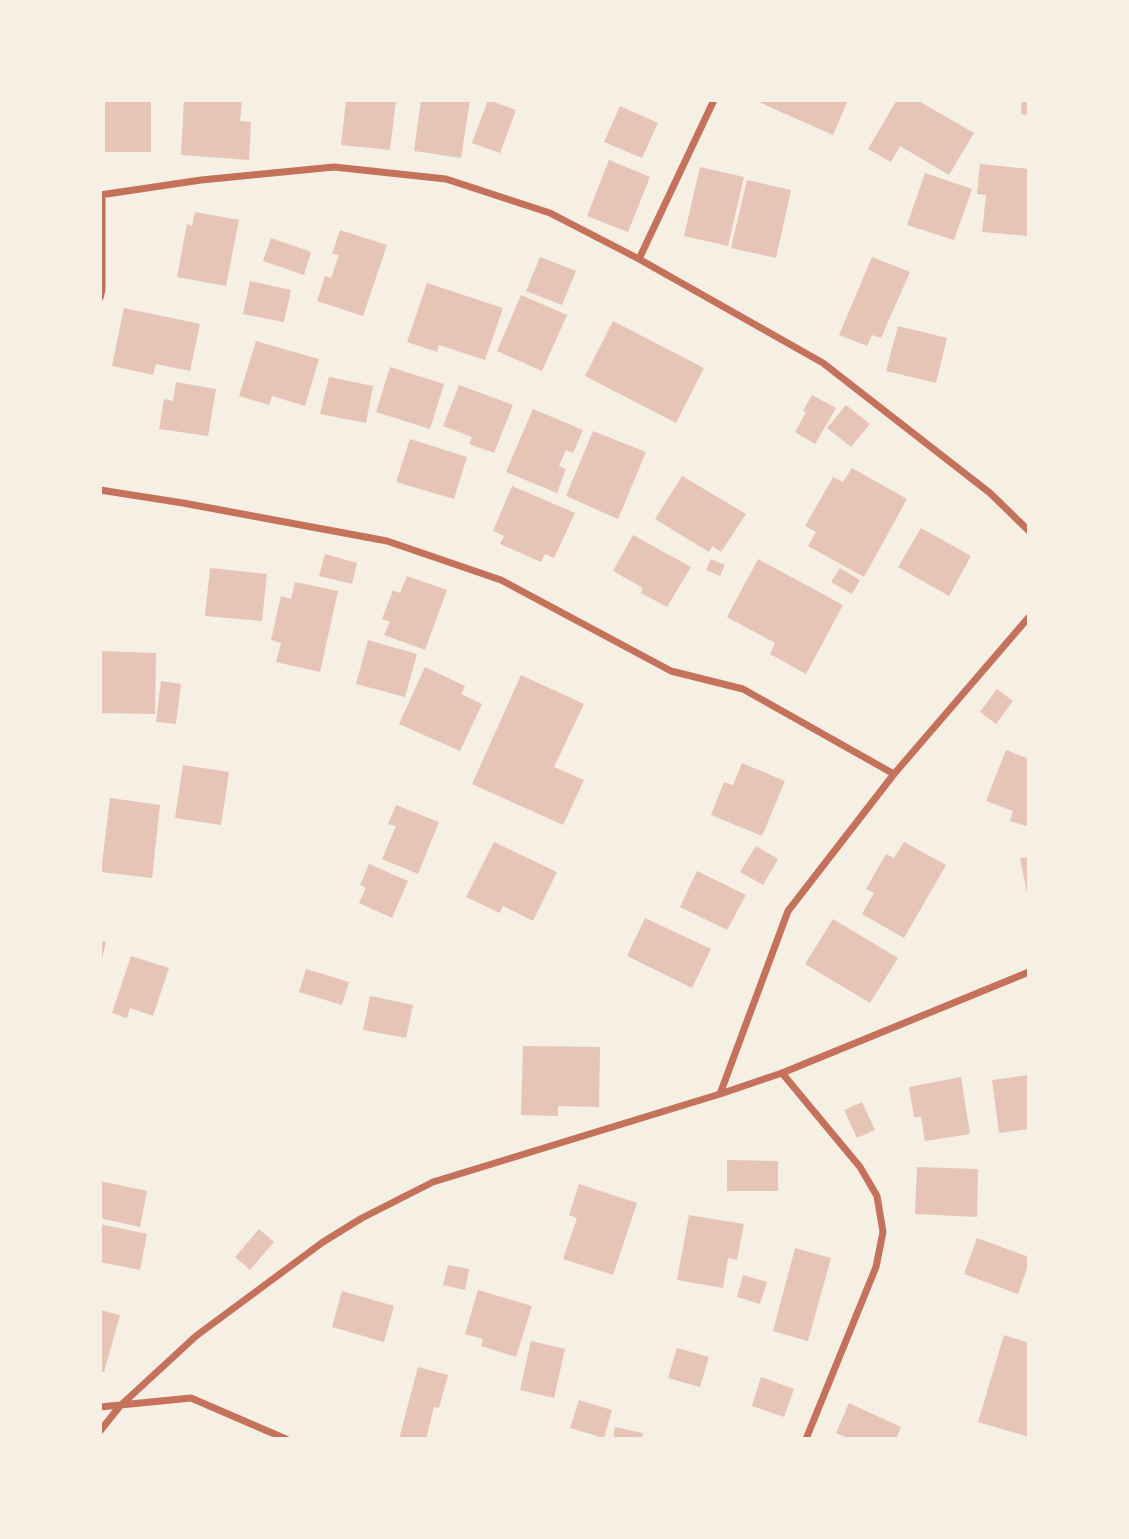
<!DOCTYPE html>
<style>
body{margin:0}
#map{position:relative;width:1129px;height:1539px;overflow:hidden;background:#f6efe4;font-family:Merriweather,serif}
canvas{display:block}
.frame{position:absolute;inset:0;border:102px solid #f6efe4;pointer-events:none}
</style>
<div id="map">
<canvas width="1129" height="1539"></canvas>
<div class="frame"></div>
</div>
<script>
const context = document.querySelector('canvas').getContext('2d');
context.lineJoin = 'round';
function fill(path, color) { context.fillStyle = color; context.fill(path, 'evenodd'); }
const shape = rows => new Path2D(rows.map(r => 'M' + r).join(''));
function stroke(path, color, width, dash) { context.strokeStyle = color; context.lineWidth = width; context.lineCap = dash ? 'butt' : 'round'; context.setLineDash(dash || []); context.stroke(path); }
const building = shape([
 [105,100,151,100,151,152,105,152],
 [184,100,242,100,240,121,251,122,249,160,181,155],
 [346,100,396,100,390,150,341,145],
 [421,100,470,100,461,158,414,151],
 [488,100,516,110,500,153,472,143],
 [754,100,848,100,833,135],
 [897,100,917,100,974,133,949,175,900,146,891,162,868,149],
 [1022,100,1029,100,1029,115,1021,114],
 [620,106,658,123,642,158,604,142],
 [609,160,650,177,628,232,587,216],
 [980,164,1029,169,1029,236,982,232,986,195,977,194],
 [700,167,744,177,728,246,684,236],
 [925,173,972,189,954,240,907,225],
 [747,180,791,190,776,258,731,248],
 [195,212,239,220,226,286,177,277,187,224,192,226],
 [340,230,387,245,363,316,317,301,325,276,331,278,339,255,332,254],
 [271,238,311,252,304,275,263,261],
 [540,257,576,271,562,305,526,291],
 [872,257,910,272,881,338,872,335,867,346,839,335],
 [250,281,291,290,284,322,243,314],
 [427,283,503,308,485,360,439,345,437,352,407,342],
 [521,295,567,315,542,371,497,351],
 [124,308,200,324,190,371,156,364,153,375,112,366],
 [613,321,704,368,676,423,585,376],
 [898,326,947,338,936,383,886,371],
 [256,341,319,359,305,406,272,396,269,405,239,396],
 [390,367,444,384,430,429,376,412],
 [329,377,373,386,366,423,320,414],
 [176,382,216,389,208,436,159,429,164,399,173,401],
 [459,385,513,405,494,453,469,444,472,437,443,426],
 [812,395,836,408,815,444,795,432,806,412,803,411],
 [846,405,870,424,851,447,827,428],
 [533,409,583,430,573,453,566,450,559,466,566,469,557,493,506,472],
 [593,431,646,452,618,519,566,496],
 [410,439,467,457,454,499,396,482],
 [852,468,907,499,864,577,808,546,816,532,805,526,833,477,843,482],
 [682,476,746,514,721,552,712,546,709,552,655,519],
 [512,486,575,513,554,558,545,554,541,562,500,544,504,536,493,531],
 [921,528,971,556,949,596,898,567],
 [633,535,691,567,667,607,641,593,643,588,613,571],
 [325,554,357,563,352,584,319,576],
 [711,559,725,565,720,576,706,570],
 [758,559,843,605,806,674,770,654,775,643,727,617],
 [210,568,267,574,262,621,205,616],
 [840,568,860,580,852,594,831,582],
 [407,576,447,590,425,650,384,635,390,622,382,619,393,590,400,593],
 [295,582,338,591,320,672,276,662,281,643,271,640,281,596,291,599],
 [368,640,417,654,405,697,356,684],
 [100,651,156,653,155,714,100,713],
 [425,667,465,686,461,694,482,704,460,751,399,724],
 [521,675,584,704,554,767,584,780,563,825,472,784],
 [161,681,181,684,176,724,156,722],
 [997,689,1013,701,996,724,980,712],
 [1006,750,1029,759,1029,827,1010,821,1013,811,986,801],
 [742,763,785,781,762,836,711,815,724,782,733,785],
 [183,765,229,772,221,825,175,818],
 [110,798,160,805,152,878,101,872],
 [396,805,439,822,418,874,382,859,396,826,388,824],
 [494,842,557,872,533,921,503,906,500,913,466,897],
 [904,842,946,865,904,938,862,914,874,893,866,889,886,854,894,858],
 [756,846,778,859,763,885,740,872],
 [1029,857,1029,898,1028,898,1020,858],
 [369,864,408,881,392,918,359,903,366,888,360,885],
 [697,871,746,895,727,930,680,907],
 [645,918,711,949,692,988,627,956],
 [833,919,898,958,870,1003,805,964],
 [100,940,106,942,101,963,100,963],
 [131,956,169,968,153,1016,130,1008,127,1018,112,1013],
 [306,969,349,982,342,1005,299,992],
 [370,996,413,1005,406,1038,363,1030],
 [523,1046,600,1047,599,1107,558,1106,558,1116,521,1115],
 [1029,1075,1029,1129,999,1133,992,1080],
 [961,1077,970,1134,925,1141,921,1117,914,1117,909,1087],
 [862,1102,875,1130,857,1138,844,1110],
 [727,1160,778,1161,778,1191,727,1191],
 [917,1167,978,1169,977,1217,915,1214],
 [100,1181,147,1191,140,1227,100,1218],
 [579,1184,637,1203,613,1275,563,1259,577,1218,569,1215],
 [689,1215,744,1224,737,1260,728,1258,723,1288,677,1280],
 [100,1224,147,1234,140,1270,100,1262],
 [259,1229,274,1242,250,1270,235,1257],
 [977,1238,1029,1257,1029,1263,1018,1294,964,1274],
 [795,1248,831,1258,808,1341,773,1331],
 [448,1265,469,1269,465,1290,443,1285],
 [743,1275,767,1282,760,1304,737,1297],
 [478,1290,532,1306,516,1357,481,1346,483,1339,465,1334],
 [342,1291,394,1306,384,1342,332,1327],
 [100,1310,120,1315,104,1372,100,1371],
 [1004,1335,1029,1343,1029,1437,978,1422],
 [531,1341,565,1349,554,1398,520,1390],
 [677,1348,709,1357,700,1387,668,1378],
 [418,1367,448,1375,439,1408,434,1407,426,1439,399,1439],
 [761,1377,794,1389,784,1417,752,1406],
 [579,1400,612,1410,604,1438,570,1428],
 [849,1403,901,1427,896,1439,850,1439,836,1433],
 [615,1427,643,1433,642,1439,613,1439]
]);
const minor = shape([
 [100,195,201,180,334,167,446,179,550,213,639,259,823,363,990,493,1029,531],
 [639,259,714,100],
 [100,298,102,290,102,195],
 [100,490,183,503,387,541,501,580,671,671,743,689,894,774],
 [782,1073,860,1167,877,1196,883,1232,876,1267,806,1439],
 [720,1094,788,911,894,774,1029,617],
 [100,1407,191,1398,286,1439],
 [100,1431,120,1406,196,1336,323,1242,362,1218,433,1182,720,1094,782,1073,1029,972]
]);
fill(building, '#e6c5b7');
stroke(minor, '#c5725c', 7);
</script>
